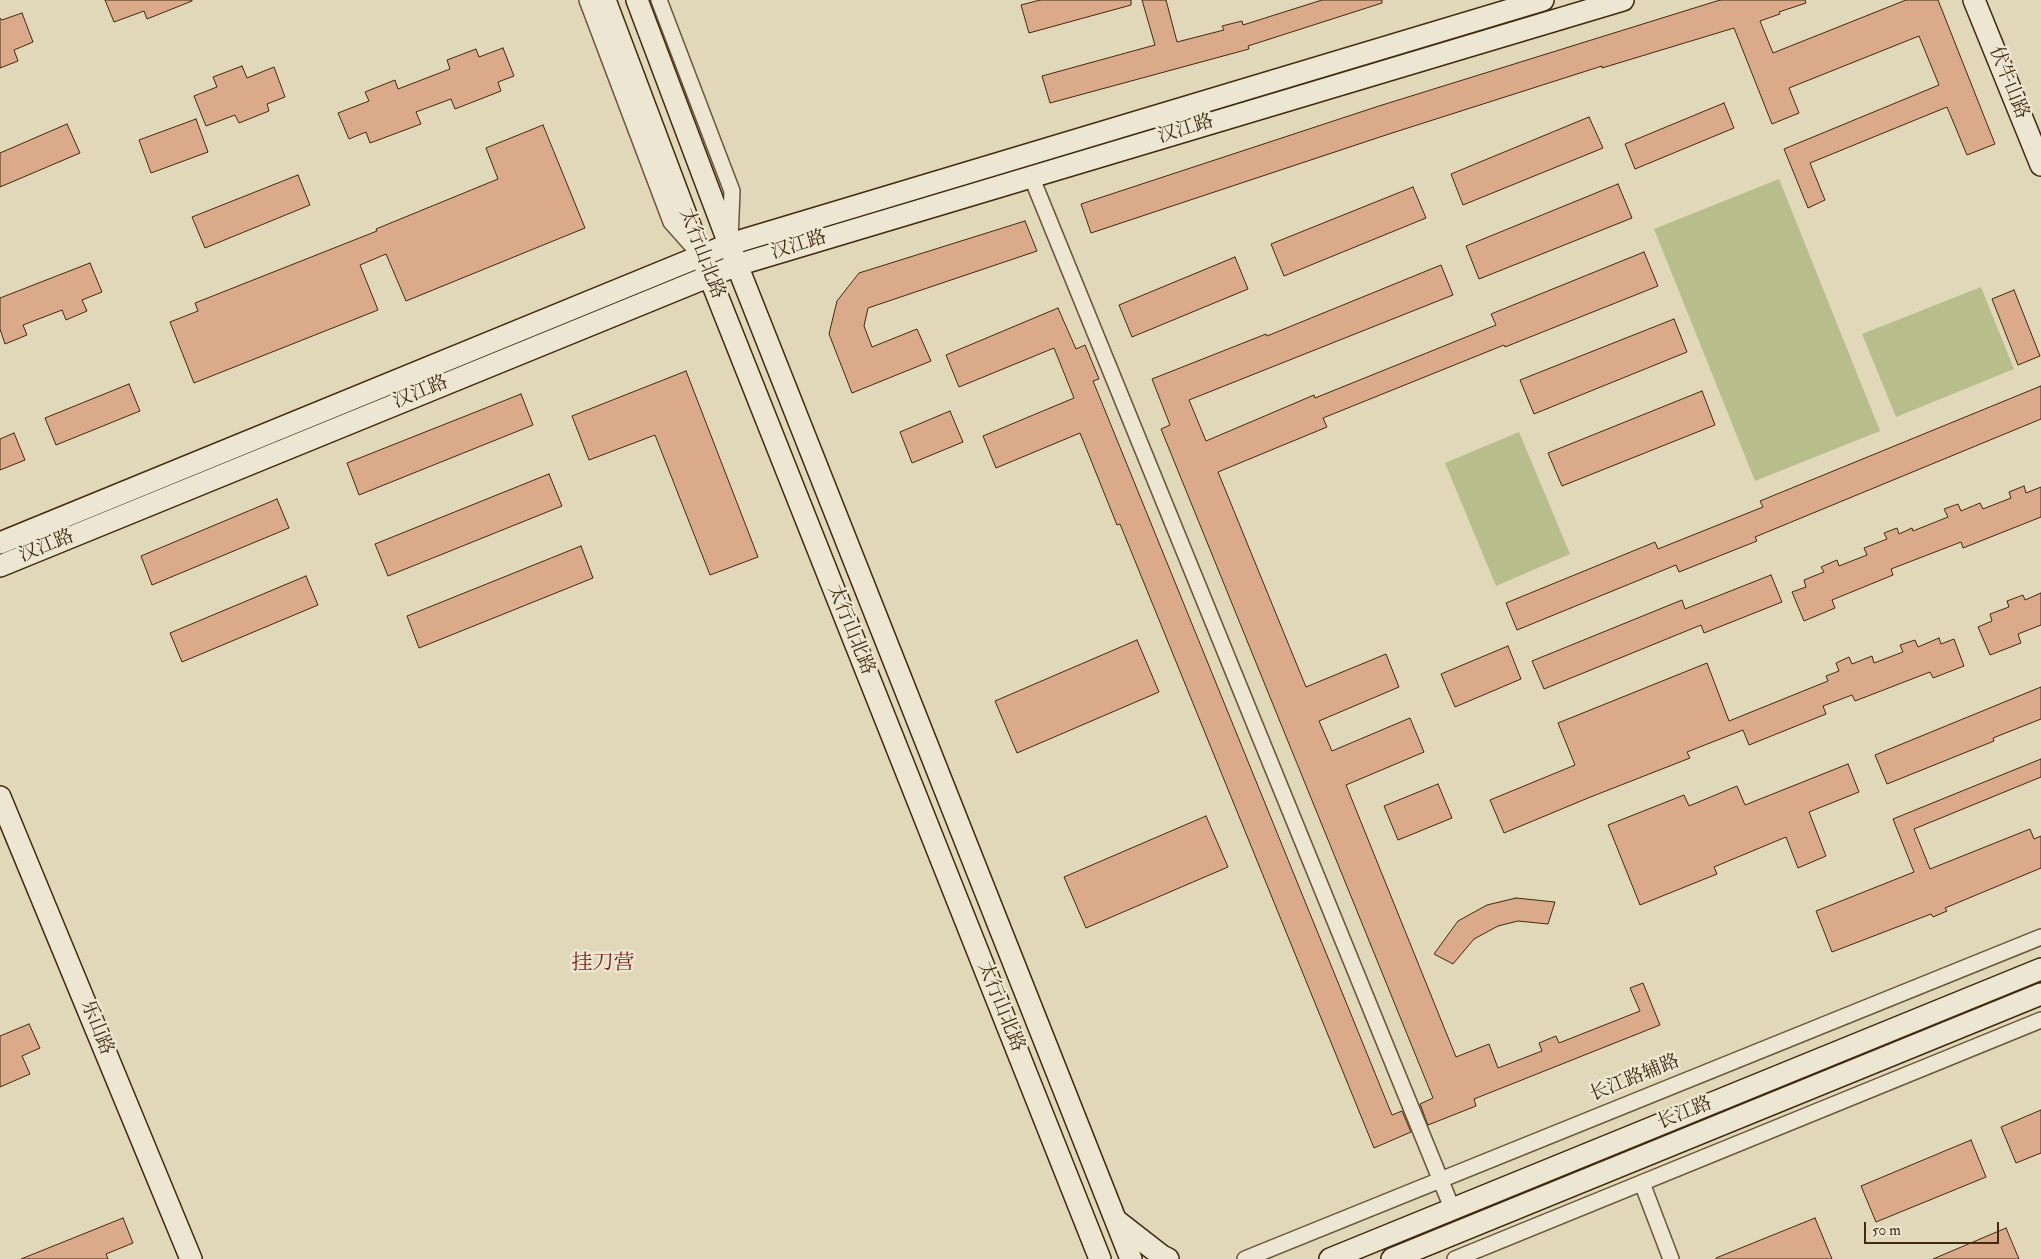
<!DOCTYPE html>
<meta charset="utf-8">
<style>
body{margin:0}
#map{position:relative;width:2041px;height:1259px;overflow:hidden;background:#e1d8ba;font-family:"IM FELL Double Pica",serif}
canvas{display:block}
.scale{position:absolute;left:1864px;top:1222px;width:135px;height:22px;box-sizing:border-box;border:2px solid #422a0e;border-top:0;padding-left:6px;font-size:15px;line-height:18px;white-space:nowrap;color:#422a0e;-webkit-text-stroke:4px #ece6d2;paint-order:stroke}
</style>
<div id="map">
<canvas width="2041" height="1259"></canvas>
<div class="scale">50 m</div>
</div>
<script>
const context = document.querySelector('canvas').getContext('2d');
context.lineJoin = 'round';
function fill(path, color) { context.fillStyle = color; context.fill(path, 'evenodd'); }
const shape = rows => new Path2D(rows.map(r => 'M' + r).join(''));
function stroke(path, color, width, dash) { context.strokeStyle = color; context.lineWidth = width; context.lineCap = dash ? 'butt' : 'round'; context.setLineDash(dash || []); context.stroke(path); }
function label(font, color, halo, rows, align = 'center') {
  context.font = font + ' "IM FELL Double Pica","Noto Serif SC",serif'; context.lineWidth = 5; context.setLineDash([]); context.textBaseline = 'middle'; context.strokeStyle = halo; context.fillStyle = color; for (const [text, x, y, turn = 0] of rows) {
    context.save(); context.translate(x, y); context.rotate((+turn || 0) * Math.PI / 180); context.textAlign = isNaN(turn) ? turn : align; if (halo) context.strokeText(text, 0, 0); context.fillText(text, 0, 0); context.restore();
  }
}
const green = shape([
 [1779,179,1880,431,1755,481,1654,229],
 [1981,287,2014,369,1896,417,1862,334],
 [1519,432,1570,554,1496,586,1445,463]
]);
const building = shape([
 [105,0,192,0,192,1,147,19,144,11,114,22,105,0],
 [1040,0,1131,0,1131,5,1029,33,1021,5,1040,0],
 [1142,0,1166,0,1177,42,1224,30,1222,26,1242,21,1243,25,1322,0,1382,0,1382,3,1248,46,1249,49,1050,103,1042,76,1155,45,1142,0],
 [1720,0,1805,0,1806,3,1779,12,1780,14,1760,21,1773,53,1906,0,1938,0,1995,144,1967,155,1947,107,1810,163,1825,200,1808,208,1784,149,1939,85,1919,36,1789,88,1799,113,1772,124,1734,28,1602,68,1602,66,1389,134,1091,233,1081,204,1379,106,1720,0],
 [22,13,33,42,14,50,18,61,0,68,0,18,2,20,22,13],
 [503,48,514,76,498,82,501,91,455,109,451,99,416,112,421,124,370,143,366,132,349,139,338,113,369,101,365,92,395,80,398,89,450,69,447,60,476,49,479,57,503,48],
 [242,66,247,78,274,67,285,97,267,104,269,111,239,123,235,115,206,126,194,96,217,87,213,77,242,66],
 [1724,103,1734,128,1635,169,1625,144,1724,103],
 [1589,117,1603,148,1463,205,1451,174,1589,117],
 [196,119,208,152,151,173,139,140,196,119],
 [67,124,80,153,0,187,0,153,67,124],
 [543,125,585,228,406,301,386,254,360,265,378,310,194,383,170,322,198,311,195,303,377,231,376,229,498,179,486,148,543,125],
 [298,175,310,205,205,248,192,217,298,175],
 [1618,184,1632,218,1479,279,1466,246,1618,184],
 [1413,187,1426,218,1284,276,1271,244,1413,187],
 [1025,221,1037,251,868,308,864,326,872,347,917,329,931,361,852,393,829,334,837,301,859,273,1025,221],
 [1644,252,1658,286,1505,347,1504,345,1323,418,1327,427,1218,472,1306,687,1386,654,1399,687,1319,721,1332,751,1410,718,1424,752,1346,785,1456,1057,1489,1044,1498,1068,1542,1051,1539,1043,1556,1036,1559,1043,1640,1011,1630,988,1643,983,1660,1025,1474,1099,1476,1106,1428,1125,1420,1104,1433,1098,1161,429,1170,425,1152,379,1266,334,1267,336,1441,265,1453,295,1189,400,1206,441,1314,395,1315,398,1496,325,1491,314,1644,252],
 [1235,257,1248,289,1132,337,1119,305,1235,257],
 [90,263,102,292,82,300,87,311,66,320,62,310,23,325,27,335,5,344,0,329,0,298,90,263],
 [2014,290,2040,356,2018,365,1992,299,2014,290],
 [1058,308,1076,349,1085,345,1099,379,1093,381,1392,1115,1402,1111,1411,1132,1374,1148,1120,524,1117,525,1080,433,996,468,983,436,1074,398,1054,348,959,387,946,355,1058,308],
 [1674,319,1687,352,1534,414,1520,380,1674,319],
 [686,371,758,557,710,575,655,435,589,460,572,416,686,371],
 [129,384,140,411,56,445,45,418,129,384],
 [2041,386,2041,419,1755,537,1757,541,1679,572,1676,565,1517,630,1506,603,1655,542,1658,549,1763,507,1760,501,2041,386],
 [1702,391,1715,425,1562,486,1548,453,1702,391],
 [521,394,533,425,359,495,347,463,521,394],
 [950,411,963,442,912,463,900,432,950,411],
 [14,433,25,460,0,470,0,439,14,433],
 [549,474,562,506,388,576,375,544,549,474],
 [2024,486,2026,493,2041,487,2041,517,1963,548,1961,542,1891,569,1893,575,1832,600,1835,608,1804,621,1792,592,1806,587,1804,580,1824,572,1821,567,1837,560,1839,566,1867,555,1864,548,1887,539,1884,533,1897,528,1899,534,1912,528,1913,531,1948,517,1944,509,1958,504,1961,511,1980,503,1983,509,2011,498,2009,492,2024,486],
 [277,499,289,528,152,585,141,556,277,499],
 [581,546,593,578,419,648,407,616,581,546],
 [1771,575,1782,602,1704,633,1701,625,1544,689,1532,661,1682,600,1685,609,1771,575],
 [306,576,318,605,182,662,170,633,306,576],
 [2041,593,2041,625,2018,634,2021,643,1990,655,1978,627,1992,621,1990,614,2009,607,2007,601,2023,595,2025,600,2041,593],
 [1939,638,1941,644,1954,639,1964,666,1933,678,1930,672,1855,701,1852,695,1823,706,1826,714,1749,745,1743,730,1687,752,1690,758,1588,798,1504,833,1490,800,1575,765,1558,723,1707,663,1729,721,1828,681,1826,676,1839,671,1836,663,1849,657,1852,664,1872,656,1874,663,1903,652,1900,645,1915,640,1918,647,1939,638],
 [1137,640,1159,692,1017,753,995,701,1137,640],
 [1508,646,1521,679,1455,707,1441,674,1508,646],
 [2041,687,2041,719,1993,738,1994,741,1887,784,1875,755,2041,687],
 [2041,759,2041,777,1914,829,1930,869,2030,829,2034,839,2041,836,2041,868,1945,908,1947,911,1933,917,1931,914,1832,952,1816,911,1914,872,1893,819,2041,759],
 [1848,764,1859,792,1809,812,1826,856,1798,868,1786,837,1714,867,1717,874,1640,905,1608,825,1684,795,1689,806,1737,786,1745,805,1848,764],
 [1438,784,1452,818,1398,840,1384,806,1438,784],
 [1206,816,1228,867,1086,928,1064,877,1206,816],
 [1516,898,1555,902,1548,924,1518,921,1498,926,1474,939,1453,964,1434,954,1458,921,1487,905,1516,898],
 [29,1024,40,1048,22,1056,30,1074,0,1087,0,1036,29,1024],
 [2041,1110,2041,1153,2016,1163,2001,1127,2041,1110],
 [1971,1140,1986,1177,1876,1222,1861,1186,1971,1140],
 [123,1218,133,1243,106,1254,108,1259,21,1259,123,1218],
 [1815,1218,1832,1259,1716,1259,1716,1258,1815,1218],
 [2006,1228,2019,1259,1933,1259,2006,1228]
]);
const street = shape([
 [587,0,671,222,695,249],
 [659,0,732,191,730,240],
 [1031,176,1452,1208],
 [1642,1183,1671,1259],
 [1245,1259,2041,937],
 [1455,1259,2041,1020]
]);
const secondary = shape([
 [605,0,701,255,1100,1259],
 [637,0,737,265,1131,1259],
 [1974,0,2041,165],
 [0,543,730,244,1543,0],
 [0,566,737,265,1623,0],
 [0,797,191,1259],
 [1117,1221,1162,1256,1168,1259],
 [1330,1259,2041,969],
 [1392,1259,2041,994]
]);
const streetNames = [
 ["伏牛山路",2008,83,68],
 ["汉江路",1186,130,-17],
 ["汉江路",799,246,-17],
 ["太行山北路",701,254,69],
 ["汉江路",421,393,-22],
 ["汉江路",47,547,-22],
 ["太行山北路",850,630,68],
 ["太行山北路",1000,1007,68],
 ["乐山路",96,1028,68],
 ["长江路辅路",1635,1079,-22],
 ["长江路",1685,1114,-22]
];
const quarterNames = [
 ["挂刀营",603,964]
];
fill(green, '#b8bd8c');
fill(building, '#daaa8b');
stroke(building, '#422a0e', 1);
stroke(street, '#6a5639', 18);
stroke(secondary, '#422a0e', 24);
stroke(street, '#ece6d2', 15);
stroke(secondary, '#ece6d2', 21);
label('19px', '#422a0e', '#ece6d2', streetNames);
label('21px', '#7a1f14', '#ece6d2', quarterNames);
</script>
